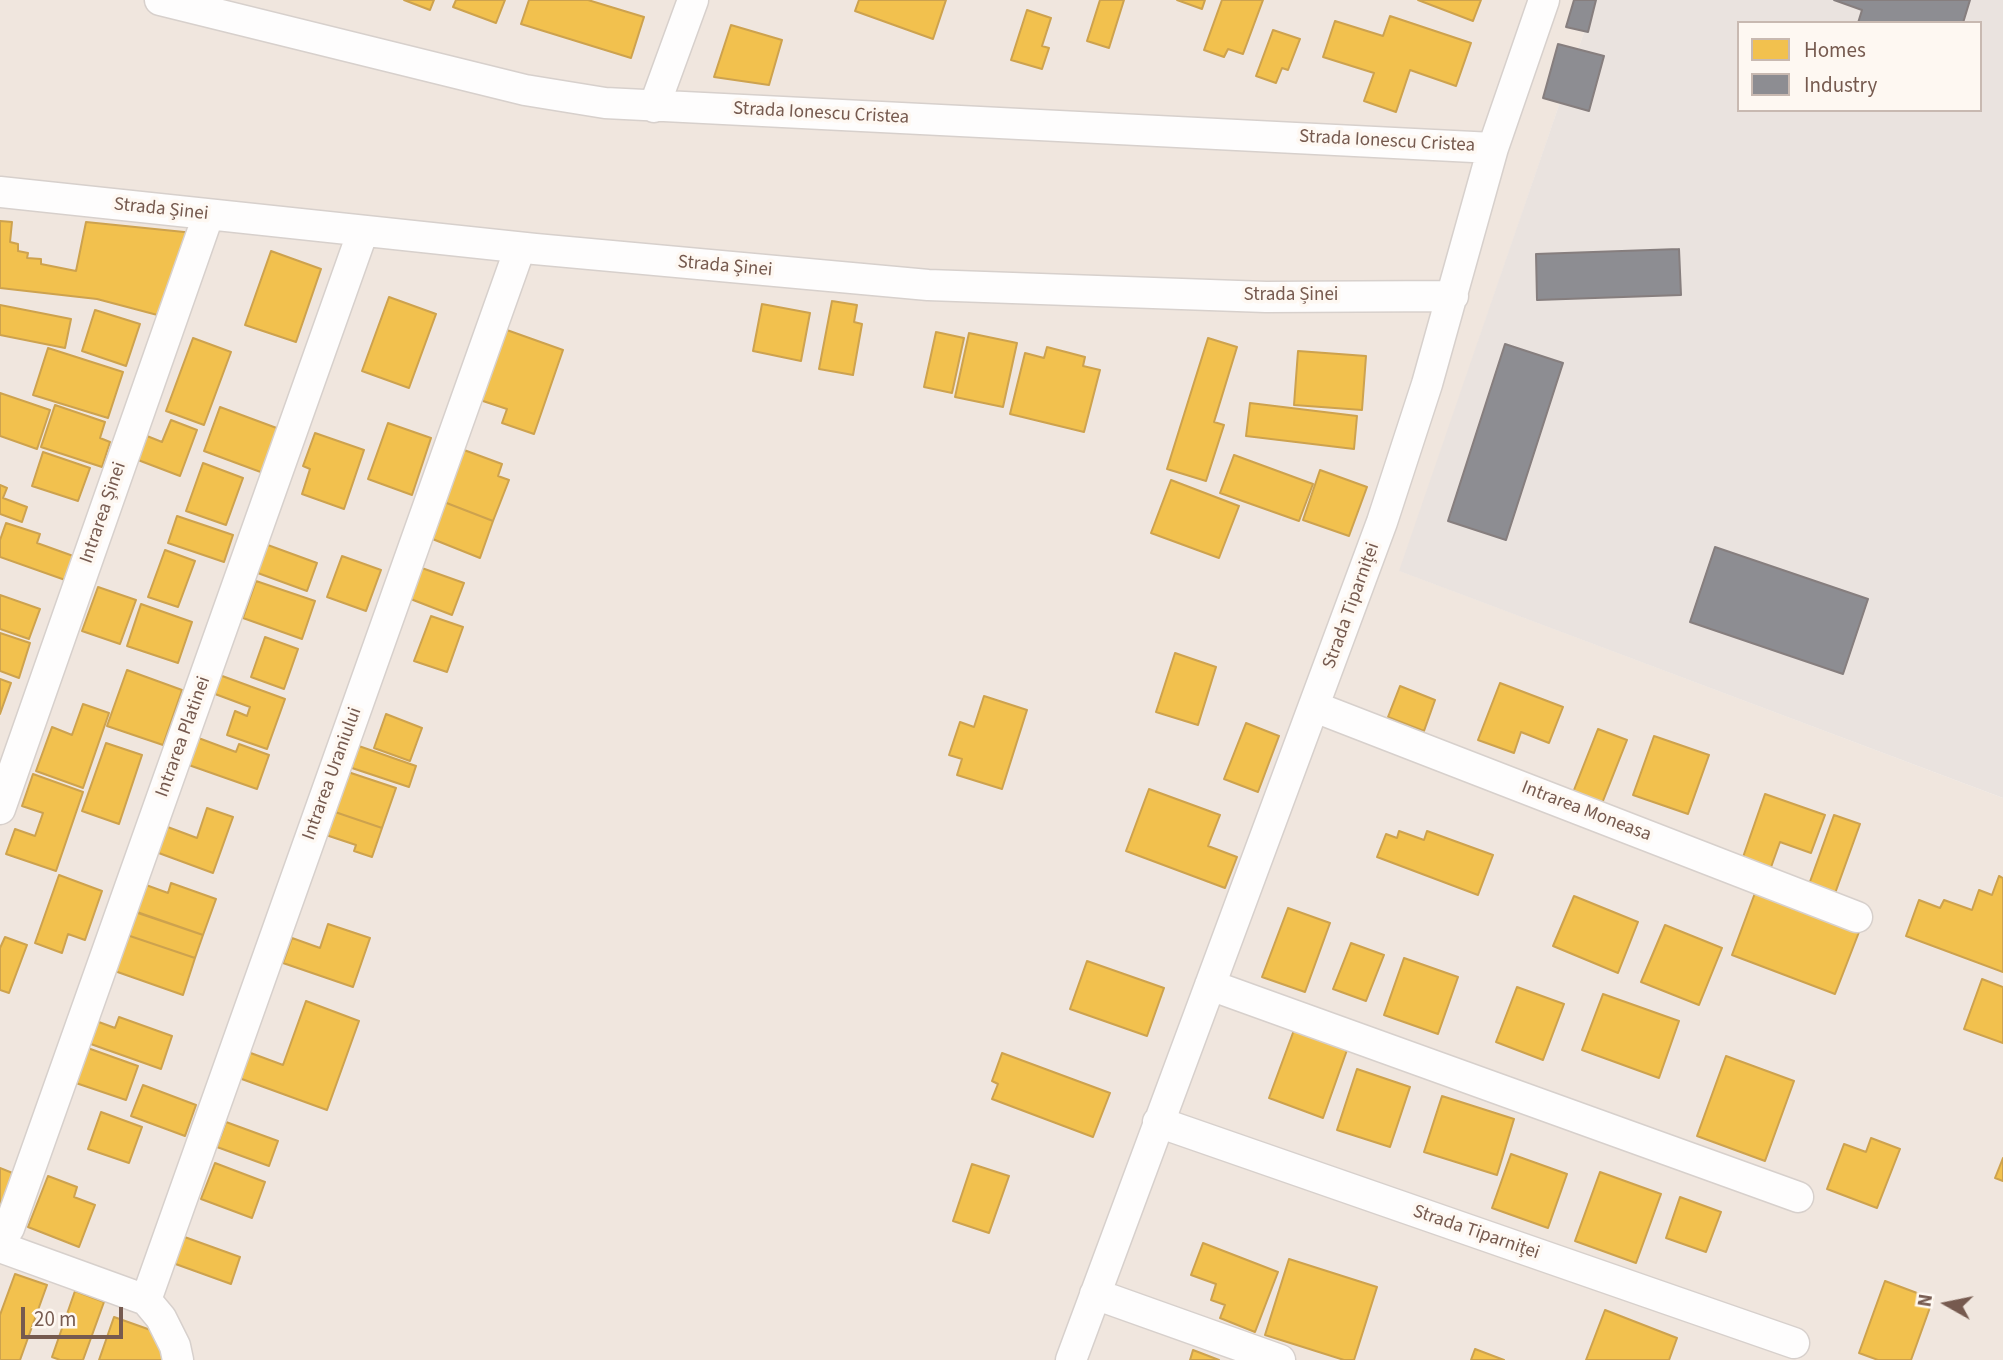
<!DOCTYPE html>
<meta charset="utf-8">
<style>
body{margin:0}
#map{position:relative;width:2003px;height:1360px;overflow:hidden;background:#f8f4f0;font-family:"Source Sans 3",sans-serif}
canvas{display:block}
.legend{position:absolute;left:1737px;top:21px;width:245px;height:91px;box-sizing:border-box;background:#fef8f2;border:2px solid #c8b9b1;margin:0;padding:9px 12px;list-style:none;font-size:21px;color:#765a4f}
.legend li{display:flex;align-items:center;gap:14px;height:35px}
.legend b{width:35px;border:2px solid #c8b9b1}
.north{position:absolute;left:1912px;top:1269px;width:70px;height:70px;-webkit-text-stroke:5px #fef8f2;paint-order:stroke;rotate:279deg;font-size:19px;font-weight:700;line-height:28px;text-align:center;color:#765a4f}
.north::after{content:'';display:block;margin:auto;width:24px;height:32px;background:#765a4f;clip-path:polygon(50% 0,100% 100%,50% 72%,0 100%)}
.scale{position:absolute;left:21px;top:1307px;width:102px;height:32px;box-sizing:border-box;border:4px solid #765a4f;border-top:0;padding-left:9px;font-size:21px;line-height:24px;white-space:nowrap;color:#765a4f;-webkit-text-stroke:5px #fef8f2;paint-order:stroke}
</style>
<div id="map">
<canvas width="2003" height="1360"></canvas>
<ul class="legend">
<li><b style="height:19px;background:#f2c14e"></b>Homes</li>
<li><b style="height:19px;background:#8d8d92"></b>Industry</li>
</ul>
<div class="north">N</div>
<div class="scale">20 m</div>
</div>
<script>
const context = document.querySelector('canvas').getContext('2d');
context.lineJoin = 'round';
function fill(path, color) { context.fillStyle = color; context.fill(path, 'evenodd'); }
const shape = rows => new Path2D(rows.map(r => 'M' + r).join(''));
function stroke(path, color, width, dash) { context.strokeStyle = color; context.lineWidth = width; context.lineCap = dash ? 'butt' : 'round'; context.setLineDash(dash || []); context.stroke(path); }
function label(font, color, halo, rows, align = 'center') {
  context.font = font + ' "Source Sans 3",sans-serif'; context.lineWidth = 7; context.setLineDash([]); context.textBaseline = 'middle'; context.strokeStyle = halo; context.fillStyle = color; for (const [text, x, y, turn = 0] of rows) {
    context.save(); context.translate(x, y); context.rotate((+turn || 0) * Math.PI / 180); context.textAlign = isNaN(turn) ? turn : align; if (halo) context.strokeText(text, 0, 0); context.fillText(text, 0, 0); context.restore();
  }
}
const residential = shape([
 [0,0,1595,0,1400,571,2003,798,2003,1360,0,1360]
]);
const industrial = shape([
 [1595,0,2003,0,2003,798,1399,571],
 [1739,23,1980,23,1980,110,1739,110]
]);
const homes = shape([
 [404,0,434,0,430,10,404,0],
 [456,0,505,0,496,23,453,7,456,0],
 [529,0,588,0,644,17,631,58,521,24,529,0],
 [859,0,946,0,933,39,855,11,859,0],
 [1100,0,1124,0,1109,48,1087,41,1100,0],
 [1177,0,1205,0,1202,9,1177,0],
 [1222,0,1263,0,1243,54,1228,49,1224,57,1204,50,1222,0],
 [1418,0,1481,0,1473,21,1418,0],
 [1027,10,1051,18,1042,46,1049,48,1042,69,1011,60,1027,10],
 [1390,16,1471,43,1456,86,1410,70,1396,112,1364,101,1374,73,1323,57,1335,21,1383,36,1390,16],
 [731,25,782,40,769,85,714,77,731,25],
 [1273,30,1300,39,1288,70,1282,68,1276,83,1256,76,1273,30],
 [0,221,12,222,10,242,18,244,18,251,28,253,27,258,41,259,41,264,76,271,86,222,194,233,165,317,97,299,0,288,0,221],
 [271,251,321,269,296,342,245,325,271,251],
 [389,297,436,314,409,388,362,371,389,297],
 [832,301,857,305,854,322,862,324,853,375,819,369,832,301],
 [762,304,810,313,801,361,753,351,762,304],
 [0,305,71,319,65,348,0,335,0,305],
 [95,310,140,324,126,366,82,351,95,310],
 [504,329,563,350,534,434,502,423,507,409,480,400,504,329],
 [936,332,964,338,952,393,924,387,936,332],
 [969,333,1017,343,1003,407,955,397,969,333],
 [193,338,231,352,204,425,166,411,193,338],
 [1208,338,1237,347,1214,422,1224,425,1206,481,1167,469,1208,338],
 [1047,347,1085,357,1083,366,1100,370,1084,432,1010,414,1025,353,1044,358,1047,347],
 [48,348,123,372,108,418,33,395,48,348],
 [1298,351,1366,356,1362,410,1294,405,1298,351],
 [0,393,50,410,37,449,0,436,0,393],
 [1250,403,1357,416,1354,449,1246,436,1250,403],
 [55,405,105,422,100,438,110,442,102,467,41,447,55,405],
 [220,407,282,430,266,474,204,451,220,407],
 [171,420,197,430,180,476,138,460,147,436,162,442,171,420],
 [388,423,431,438,412,495,368,479,388,423],
 [315,433,364,450,344,509,302,494,310,469,303,466,315,433],
 [464,450,502,464,498,476,509,480,493,521,444,502,464,450],
 [43,452,90,468,78,501,32,486,43,452],
 [1234,455,1313,484,1299,521,1220,493,1234,455],
 [203,463,243,478,226,525,186,511,203,463],
 [1320,470,1367,487,1349,536,1303,520,1320,470],
 [1171,480,1239,506,1219,558,1151,533,1171,480],
 [0,485,7,488,3,498,27,507,22,522,0,514,0,485],
 [444,502,493,521,480,558,430,538,444,502],
 [177,516,233,535,224,562,168,543,177,516],
 [6,523,40,534,37,543,76,557,68,581,0,557,0,540,6,523],
 [265,544,317,563,307,591,255,572,265,544],
 [165,550,195,561,178,607,148,597,165,550],
 [342,556,381,570,366,611,327,597,342,556],
 [419,567,464,583,452,615,408,598,419,567],
 [256,581,315,601,302,639,243,618,256,581],
 [98,587,136,600,120,644,82,631,98,587],
 [0,595,40,609,29,639,0,629,0,595],
 [141,604,192,622,178,663,127,646,141,604],
 [431,616,463,627,447,672,414,661,431,616],
 [0,633,30,643,19,678,0,671,0,633],
 [265,637,298,649,284,689,251,677,265,637],
 [1175,653,1216,667,1198,725,1156,712,1175,653],
 [127,670,182,690,163,745,107,726,127,670],
 [214,673,285,699,267,749,227,735,235,711,247,716,250,707,207,691,214,673],
 [0,679,11,683,0,714,0,679],
 [1500,683,1563,707,1549,743,1521,732,1514,753,1478,740,1500,683],
 [1400,686,1435,700,1424,731,1388,717,1400,686],
 [984,696,1027,710,1002,789,957,775,962,759,949,755,960,722,974,727,984,696],
 [83,704,109,713,83,788,36,771,52,727,72,735,83,704],
 [386,714,422,728,410,761,374,748,386,714],
 [1246,723,1279,736,1258,792,1224,779,1246,723],
 [1598,729,1627,740,1601,806,1572,795,1598,729],
 [193,736,236,752,239,744,269,755,257,789,183,763,193,736],
 [1654,736,1709,755,1688,814,1633,795,1654,736],
 [106,743,142,755,119,824,82,811,106,743],
 [353,744,416,766,409,787,346,766,353,744],
 [348,772,396,788,382,828,335,812,348,772],
 [33,774,83,792,56,871,6,854,15,829,35,836,43,813,22,806,33,774],
 [1149,789,1220,815,1208,846,1237,857,1225,888,1126,851,1149,789],
 [1765,794,1825,815,1811,853,1780,842,1770,870,1742,860,1765,794],
 [207,808,233,817,213,873,156,852,165,826,197,838,207,808],
 [335,812,382,828,372,857,354,851,356,845,326,835,335,812],
 [1834,815,1860,824,1833,899,1807,890,1834,815],
 [1399,831,1424,840,1427,831,1493,855,1478,895,1377,857,1386,834,1397,838,1399,831],
 [59,875,102,891,85,940,68,934,62,953,35,943,59,875],
 [1999,876,2003,878,2003,972,1906,936,1919,900,1940,908,1944,900,1972,910,1979,890,1992,895,1999,876],
 [171,883,216,899,203,935,137,912,146,885,168,893,171,883],
 [1755,893,1859,932,1835,994,1732,955,1755,893],
 [1574,896,1638,922,1618,973,1553,946,1574,896],
 [1288,908,1330,923,1305,992,1262,977,1288,908],
 [129,910,203,935,195,958,121,933,129,910],
 [328,924,370,938,353,987,283,963,292,938,320,948,328,924],
 [1665,925,1722,948,1699,1005,1641,982,1665,925],
 [121,933,195,958,183,995,109,969,121,933],
 [5,937,27,945,9,993,0,990,0,948,5,937],
 [1351,943,1384,955,1366,1001,1333,989,1351,943],
 [1404,958,1458,977,1438,1034,1384,1015,1404,958],
 [1087,961,1164,988,1147,1036,1070,1009,1087,961],
 [1982,979,2003,987,2003,1043,1964,1029,1982,979],
 [1517,987,1564,1004,1543,1060,1496,1042,1517,987],
 [1603,994,1679,1021,1659,1078,1582,1050,1603,994],
 [306,1001,359,1021,327,1110,239,1078,248,1052,283,1065,306,1001],
 [119,1017,172,1036,161,1069,88,1043,96,1021,115,1028,119,1017],
 [1294,1030,1347,1050,1323,1118,1269,1098,1294,1030],
 [82,1046,138,1066,126,1100,70,1081,82,1046],
 [1002,1053,1110,1093,1093,1137,992,1099,998,1084,992,1081,1002,1053],
 [1726,1056,1794,1081,1765,1161,1697,1136,1726,1056],
 [1357,1069,1410,1087,1390,1147,1337,1130,1357,1069],
 [143,1085,196,1105,185,1136,131,1116,143,1085],
 [1442,1096,1514,1119,1497,1175,1424,1152,1442,1096],
 [101,1112,142,1127,129,1163,88,1149,101,1112],
 [226,1122,278,1141,269,1166,217,1147,226,1122],
 [1871,1138,1900,1149,1877,1208,1827,1189,1844,1144,1866,1152,1871,1138],
 [1511,1154,1567,1174,1548,1228,1492,1208,1511,1154],
 [2003,1158,2003,1181,1995,1178,2003,1158],
 [215,1163,265,1182,252,1218,201,1199,215,1163],
 [972,1164,1009,1176,989,1233,953,1221,972,1164],
 [0,1168,15,1174,0,1214,0,1168],
 [1600,1172,1661,1194,1636,1263,1575,1241,1600,1172],
 [48,1176,77,1187,74,1197,95,1205,79,1247,28,1227,48,1176],
 [1680,1197,1721,1212,1706,1252,1666,1238,1680,1197],
 [179,1235,240,1257,231,1284,170,1262,179,1235],
 [1203,1243,1278,1272,1255,1332,1220,1318,1225,1305,1211,1300,1216,1284,1191,1275,1203,1243],
 [1289,1259,1377,1287,1354,1360,1344,1360,1265,1335,1289,1259],
 [15,1274,47,1285,20,1360,0,1360,0,1315,15,1274],
 [1885,1281,1933,1299,1911,1360,1878,1360,1859,1353,1885,1281],
 [75,1291,104,1302,83,1360,60,1360,52,1357,75,1291],
 [1605,1310,1677,1338,1669,1360,1586,1360,1605,1310],
 [114,1317,159,1333,165,1360,99,1360,114,1317],
 [1475,1349,1504,1360,1471,1360,1475,1349],
 [1193,1350,1219,1360,1190,1360,1193,1350]
]);
const industry = shape([
 [1574,0,1596,0,1588,32,1566,27,1574,0],
 [1834,0,1970,0,1963,23,1858,23,1862,10,1834,0],
 [1558,44,1604,56,1589,111,1543,98,1558,44],
 [1679,249,1681,295,1537,300,1536,254,1679,249],
 [1505,344,1563,363,1506,540,1448,521,1505,344],
 [1715,547,1868,599,1843,674,1690,622,1715,547]
]);
const street = shape([
 [160,0,525,90,605,103,1493,148],
 [654,107,693,0],
 [0,192,535,249,928,285,1266,297,1453,296],
 [1315,707,1857,917],
 [0,809,208,216],
 [1210,985,1798,1197],
 [1158,1122,1794,1343],
 [0,1242,9,1228,363,231],
 [0,1247,146,1300,161,1318,175,1346,178,1360],
 [1095,1294,1280,1360],
 [146,1300,520,248],
 [1071,1360,1382,522,1427,384,1493,148,1544,0]
]);
const streetNames = [
 ["Strada Ionescu Cristea",821,114,3],
 ["Strada Ionescu Cristea",1387,142,3],
 ["Strada Șinei",161,210,6],
 ["Strada Șinei",725,267,5],
 ["Strada Șinei",1291,296],
 ["Intrarea Șinei",104,513,-71],
 ["Strada Tiparniței",1352,606,-70],
 ["Intrarea Platinei",184,737,-70],
 ["Intrarea Uraniului",333,774,-70],
 ["Intrarea Moneasa",1586,812,21],
 ["Strada Tiparniței",1476,1233,19]
];
fill(residential, '#f0e6de');
fill(industrial, '#eae3df');
fill(homes, '#f2c14e');
stroke(homes, '#cda24e', 2);
fill(industry, '#8d8d92');
stroke(industry, '#867e7e', 2);
stroke(street, '#d7d0cc', 33);
stroke(street, '#fefdfd', 30);
label('19px', '#765a4f', '#fef8f2', streetNames);
</script>
